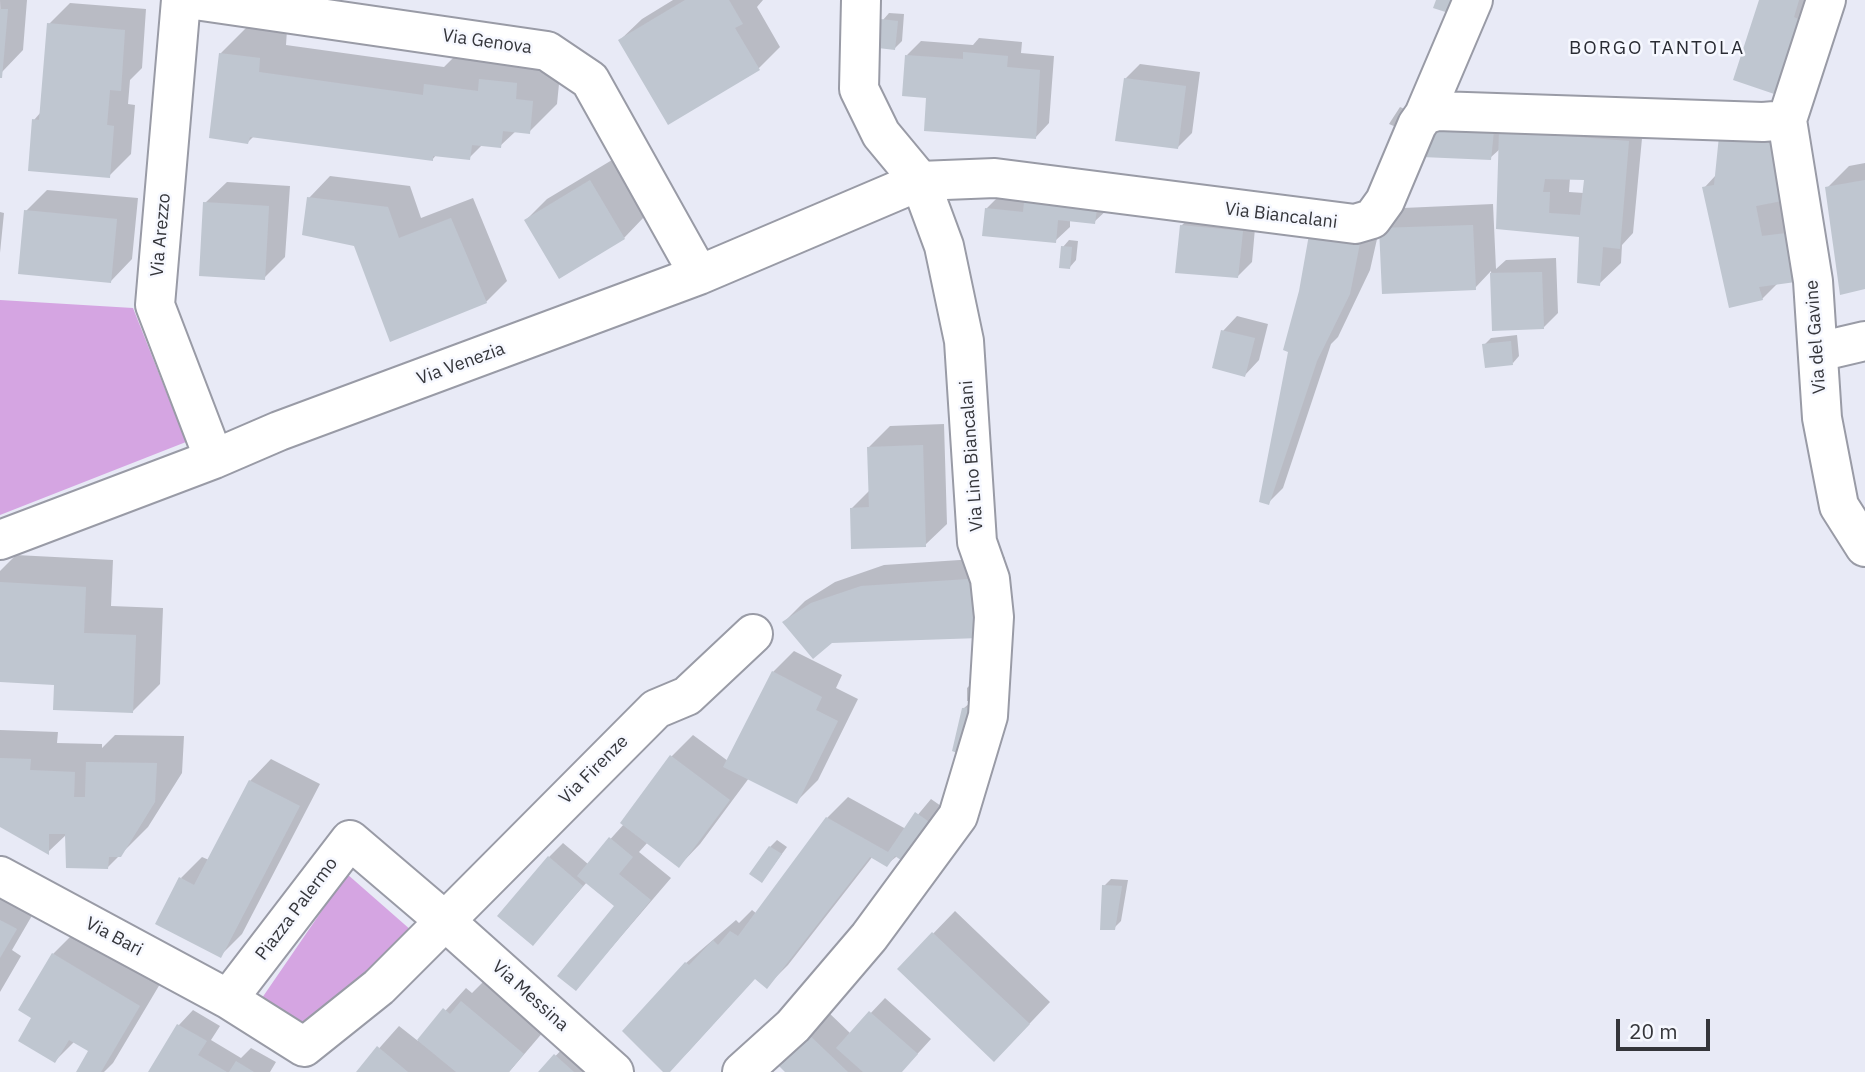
<!DOCTYPE html>
<style>
body{margin:0}
#map{position:relative;width:1865px;height:1072px;overflow:hidden;background:#e8eaf6;font-family:"IBM Plex Sans",sans-serif}
canvas{display:block}
.scale{position:absolute;left:1616px;top:1019px;width:94px;height:32px;box-sizing:border-box;border:4px solid #34353a;border-top:0;padding-left:9px;font-size:21px;line-height:24px;white-space:nowrap;color:#34353a;-webkit-text-stroke:5px #f6f8ff;paint-order:stroke}
</style>
<div id="map">
<canvas width="1865" height="1072"></canvas>
<div class="scale">20 m</div>
</div>
<script>
const context = document.querySelector('canvas').getContext('2d');
context.lineJoin = 'round';
function fill(path, color) { context.fillStyle = color; context.fill(path, 'evenodd'); }
const shape = rows => new Path2D(rows.map(r => 'M' + r).join(''));
function stroke(path, color, width, dash) { context.strokeStyle = color; context.lineWidth = width; context.lineCap = dash ? 'butt' : 'round'; context.setLineDash(dash || []); context.stroke(path); }
function label(font, color, halo, rows, align = 'center') {
  context.font = font + ' "IBM Plex Sans",sans-serif'; context.lineWidth = 5; context.setLineDash([]); context.textBaseline = 'middle'; context.strokeStyle = halo; context.fillStyle = color; for (const [text, x, y, turn = 0] of rows) {
    context.save(); context.translate(x, y); context.rotate((+turn || 0) * Math.PI / 180); context.textAlign = isNaN(turn) ? turn : align; if (halo) context.strokeText(text, 0, 0); context.fillText(text, 0, 0); context.restore();
  }
}
const green = shape([
 [0,300,133,308,186,442,0,515],
 [347,874,420,938,304,1038,262,998]
]);
const shadow = shape([
 [0,0,27,0,23,50,2,72],
 [673,0,763,0,757,7,780,47,758,69,620,40,642,19],
 [1761,0,1824,0,1810,75],
 [70,3,146,9,142,68,130,80,128,104,135,105,131,154,109,176,34,120,41,112,49,24],
 [889,13,904,14,902,41,895,48,883,20],
 [248,26,287,30,286,45,444,67,454,57,498,63,544,56,543,72,560,74,557,104,529,132,516,131,500,146,483,144,469,158,437,154,432,160,254,136,248,142,220,54],
 [979,38,1022,42,1021,53,1054,56,1049,123,1035,138,928,96,907,55,921,41,973,45],
 [1140,64,1200,72,1192,133,1177,148,1125,79],
 [1400,107,1414,113,1403,130,1389,124],
 [1507,126,1643,128,1633,233,1622,245,1621,263,1599,284,1581,235,1498,227,1501,148,1490,158,1425,155],
 [1570,178,1586,178,1584,193,1569,192],
 [612,160,645,216,624,238,526,220,547,199],
 [1865,163,1865,287,1827,188,1849,166],
 [1716,175,1780,200,1783,216,1816,212,1778,283,1762,299,1704,188],
 [330,176,410,186,421,218,473,198,507,281,486,302,355,244,309,198],
 [227,182,290,186,285,257,264,278,205,203],
 [47,190,138,198,132,259,111,281,26,211],
 [1001,194,1109,208,1094,222,1070,220,1070,227,1055,241,986,209],
 [1493,204,1496,269,1506,260,1556,258,1558,313,1544,327,1494,329,1491,271,1475,288,1381,229,1403,208],
 [0,212,4,213,0,253],
 [1196,212,1256,217,1252,262,1237,277,1181,226],
 [1382,217,1370,270,1338,337,1331,344,1283,488,1268,503,1300,292],
 [1069,240,1078,241,1076,260,1070,267,1063,247],
 [1237,316,1268,324,1259,360,1245,375,1223,331],
 [1517,335,1519,356,1513,363,1484,345,1491,338],
 [944,424,947,524,925,545,852,508,870,490,869,447,890,426],
 [16,555,113,560,111,606,163,608,160,684,132,712,56,683,0,681,0,571],
 [1005,557,1001,615,784,622,805,601,835,582,884,565],
 [794,651,842,675,836,688,858,699,818,780,796,802,749,778,700,844,679,866,648,842,639,852,671,878,576,989,617,906,587,882,533,944,549,857,563,843,588,864,624,824,671,757,693,735,728,761,773,672],
 [974,681,984,717,963,709,972,701,967,701,967,688],
 [0,730,58,732,57,743,102,744,102,748,115,735,184,736,182,773,148,827,108,867,67,834,48,852,0,825],
 [271,759,320,784,242,934,221,955,181,878,202,857,209,860,250,781],
 [848,797,906,829,931,799,951,813,886,865,873,856,788,965,767,986,756,977,688,1052,665,1072,686,963,736,920,739,923,752,910,757,914,827,818],
 [777,840,787,847,762,881,770,847],
 [1111,879,1128,880,1121,921,1114,928,1104,886],
 [0,887,37,907,12,950,21,956,0,992],
 [955,911,1050,1002,1016,1038,899,969],
 [74,933,160,984,113,1063,104,1072,78,1072,90,1050,75,1041,55,1061,34,1017,53,954],
 [484,981,544,1031,509,1072,358,1072,399,1026,418,1041,466,988,472,993],
 [885,998,931,1039,901,1072,787,1072,777,1061,826,1010,851,1034],
 [193,1010,220,1026,211,1040,241,1058,251,1048,276,1062,270,1072,150,1072,179,1025],
 [570,1041,604,1072,540,1072]
]);
const building = shape([
 [685,0,729,0,743,24,735,28,760,70,668,125,618,40],
 [1436,0,1465,0,1458,16,1433,8],
 [1759,0,1799,0,1794,17,1812,26,1789,99,1733,80],
 [0,9,8,9,2,78,0,78],
 [881,19,898,21,895,50,878,48],
 [47,23,125,30,121,91,110,90,107,125,114,126,110,178,28,171,32,119,39,120],
 [963,52,1008,56,1007,67,1040,70,1036,139,924,131,926,98,902,96,905,55,963,59],
 [219,53,260,58,259,72,423,95,424,84,478,91,479,79,517,83,516,99,533,101,530,134,503,131,501,148,472,145,470,160,433,156,433,161,250,137,248,144,209,138],
 [1124,78,1186,86,1178,149,1115,141],
 [1437,127,1494,130,1491,160,1422,157],
 [1499,131,1629,141,1620,249,1603,247,1600,286,1577,283,1579,237,1496,229],
 [1545,179,1584,180,1580,215,1549,213,1550,192,1543,192],
 [1719,136,1785,141,1792,199,1756,206,1762,236,1795,232,1803,281,1759,287,1763,300,1729,308,1702,187,1714,185],
 [590,180,625,239,559,279,524,220],
 [1865,180,1865,289,1840,295,1825,187],
 [1025,193,1098,200,1095,224,1058,220,1056,243,982,236,985,208,1023,212],
 [307,197,388,207,399,238,451,218,487,303,390,342,354,246,302,235],
 [203,202,269,206,265,280,199,276],
 [24,210,117,219,111,283,18,274],
 [1180,225,1243,231,1238,278,1175,273],
 [1473,225,1476,290,1382,294,1379,228],
 [1310,229,1361,238,1350,294,1317,361,1269,505,1259,502,1288,352,1283,350,1299,291],
 [1061,246,1072,247,1070,269,1059,268],
 [1542,272,1544,329,1492,331,1490,273],
 [1221,330,1255,338,1245,377,1212,368],
 [1511,341,1513,365,1485,368,1482,344],
 [923,445,926,547,851,549,850,508,869,507,867,447],
 [984,578,980,638,832,643,813,659,782,622,811,603,861,586],
 [0,582,86,587,84,633,136,635,133,713,53,710,54,685,0,682],
 [772,671,822,697,816,710,838,721,797,804,723,767],
 [977,707,967,757,952,751,962,708],
 [670,755,730,800,679,868,620,823],
 [0,758,31,759,30,770,75,772,74,797,85,797,86,762,157,763,155,802,121,857,109,857,108,869,66,868,65,834,49,834,49,855,0,827],
 [249,780,300,806,221,958,155,924,179,877,194,885],
 [915,812,938,828,911,867,895,856,887,867,870,857,767,989,755,979,670,1072,663,1072,622,1031,685,962,689,965,713,940,718,945,730,931,738,936,826,817,888,852],
 [609,837,633,857,619,874,651,900,576,991,557,976,614,906,577,876],
 [769,846,782,854,762,883,749,874],
 [548,856,583,886,533,946,497,916],
 [1102,885,1122,886,1115,930,1100,930],
 [0,920,17,929,0,958],
 [932,932,1030,1024,994,1062,897,969],
 [52,953,140,1006,101,1072,76,1072,88,1051,69,1040,55,1063,18,1041,31,1018,18,1010],
 [461,1001,524,1054,509,1072,456,1072,417,1040,443,1008,450,1014],
 [869,1011,918,1054,902,1072,863,1072,836,1048],
 [177,1024,207,1041,198,1055,227,1072,148,1072],
 [804,1030,848,1072,785,1072,774,1061],
 [377,1046,408,1072,356,1072],
 [554,1054,574,1072,538,1072],
 [236,1061,254,1072,229,1072]
]);
const minor = shape([
 [181,0,155,305,214,459],
 [195,0,547,51,590,80,699,275],
 [1826,0,1787,120,1813,281,1822,418,1839,506,1865,547],
 [1424,115,1473,0],
 [1818,352,1865,341],
 [0,540,214,459,279,431,699,275,920,181,995,178,1355,224,1372,219,1385,201,1417,125,1424,115,1437,111,1763,122,1787,120],
 [0,876,228,999,304,1047,379,987,445,921,350,840,228,999],
 [614,1072,445,921,656,709,687,696,753,634],
 [742,1072,793,1026,869,937,958,816,988,716,994,617,990,579,977,542,964,341,944,246,920,181,881,134,859,89,861,0]
]);
const streetNames = [
 ["Via Genova",487,42,8],
 ["Via Biancalani",1281,216,7],
 ["Via Arezzo",161,235,-85],
 ["Via del Gavine",1816,337,-94],
 ["Via Venezia",461,364,-20],
 ["Via Lino Biancalani",972,456,-94],
 ["Via Firenze",594,770,-45],
 ["Piazza Palermo",297,909,-53],
 ["Via Bari",114,937,28],
 ["Via Messina",530,996,42]
];
const neighbourhoodNames = [
 ["BORGO TANTOLA",1657,49]
];
fill(green, '#d5a5e2');
fill(shadow, '#0003');
fill(building, '#bfc6d0');
stroke(minor, '#999ba6', 42);
stroke(minor, '#fff', 38);
label('18px', '#34353a', '#f6f8ff', streetNames);
context.letterSpacing = '2px';
label('19px', '#2a2c34', '#f6f8ff', neighbourhoodNames);
context.letterSpacing = '0px';
</script>
